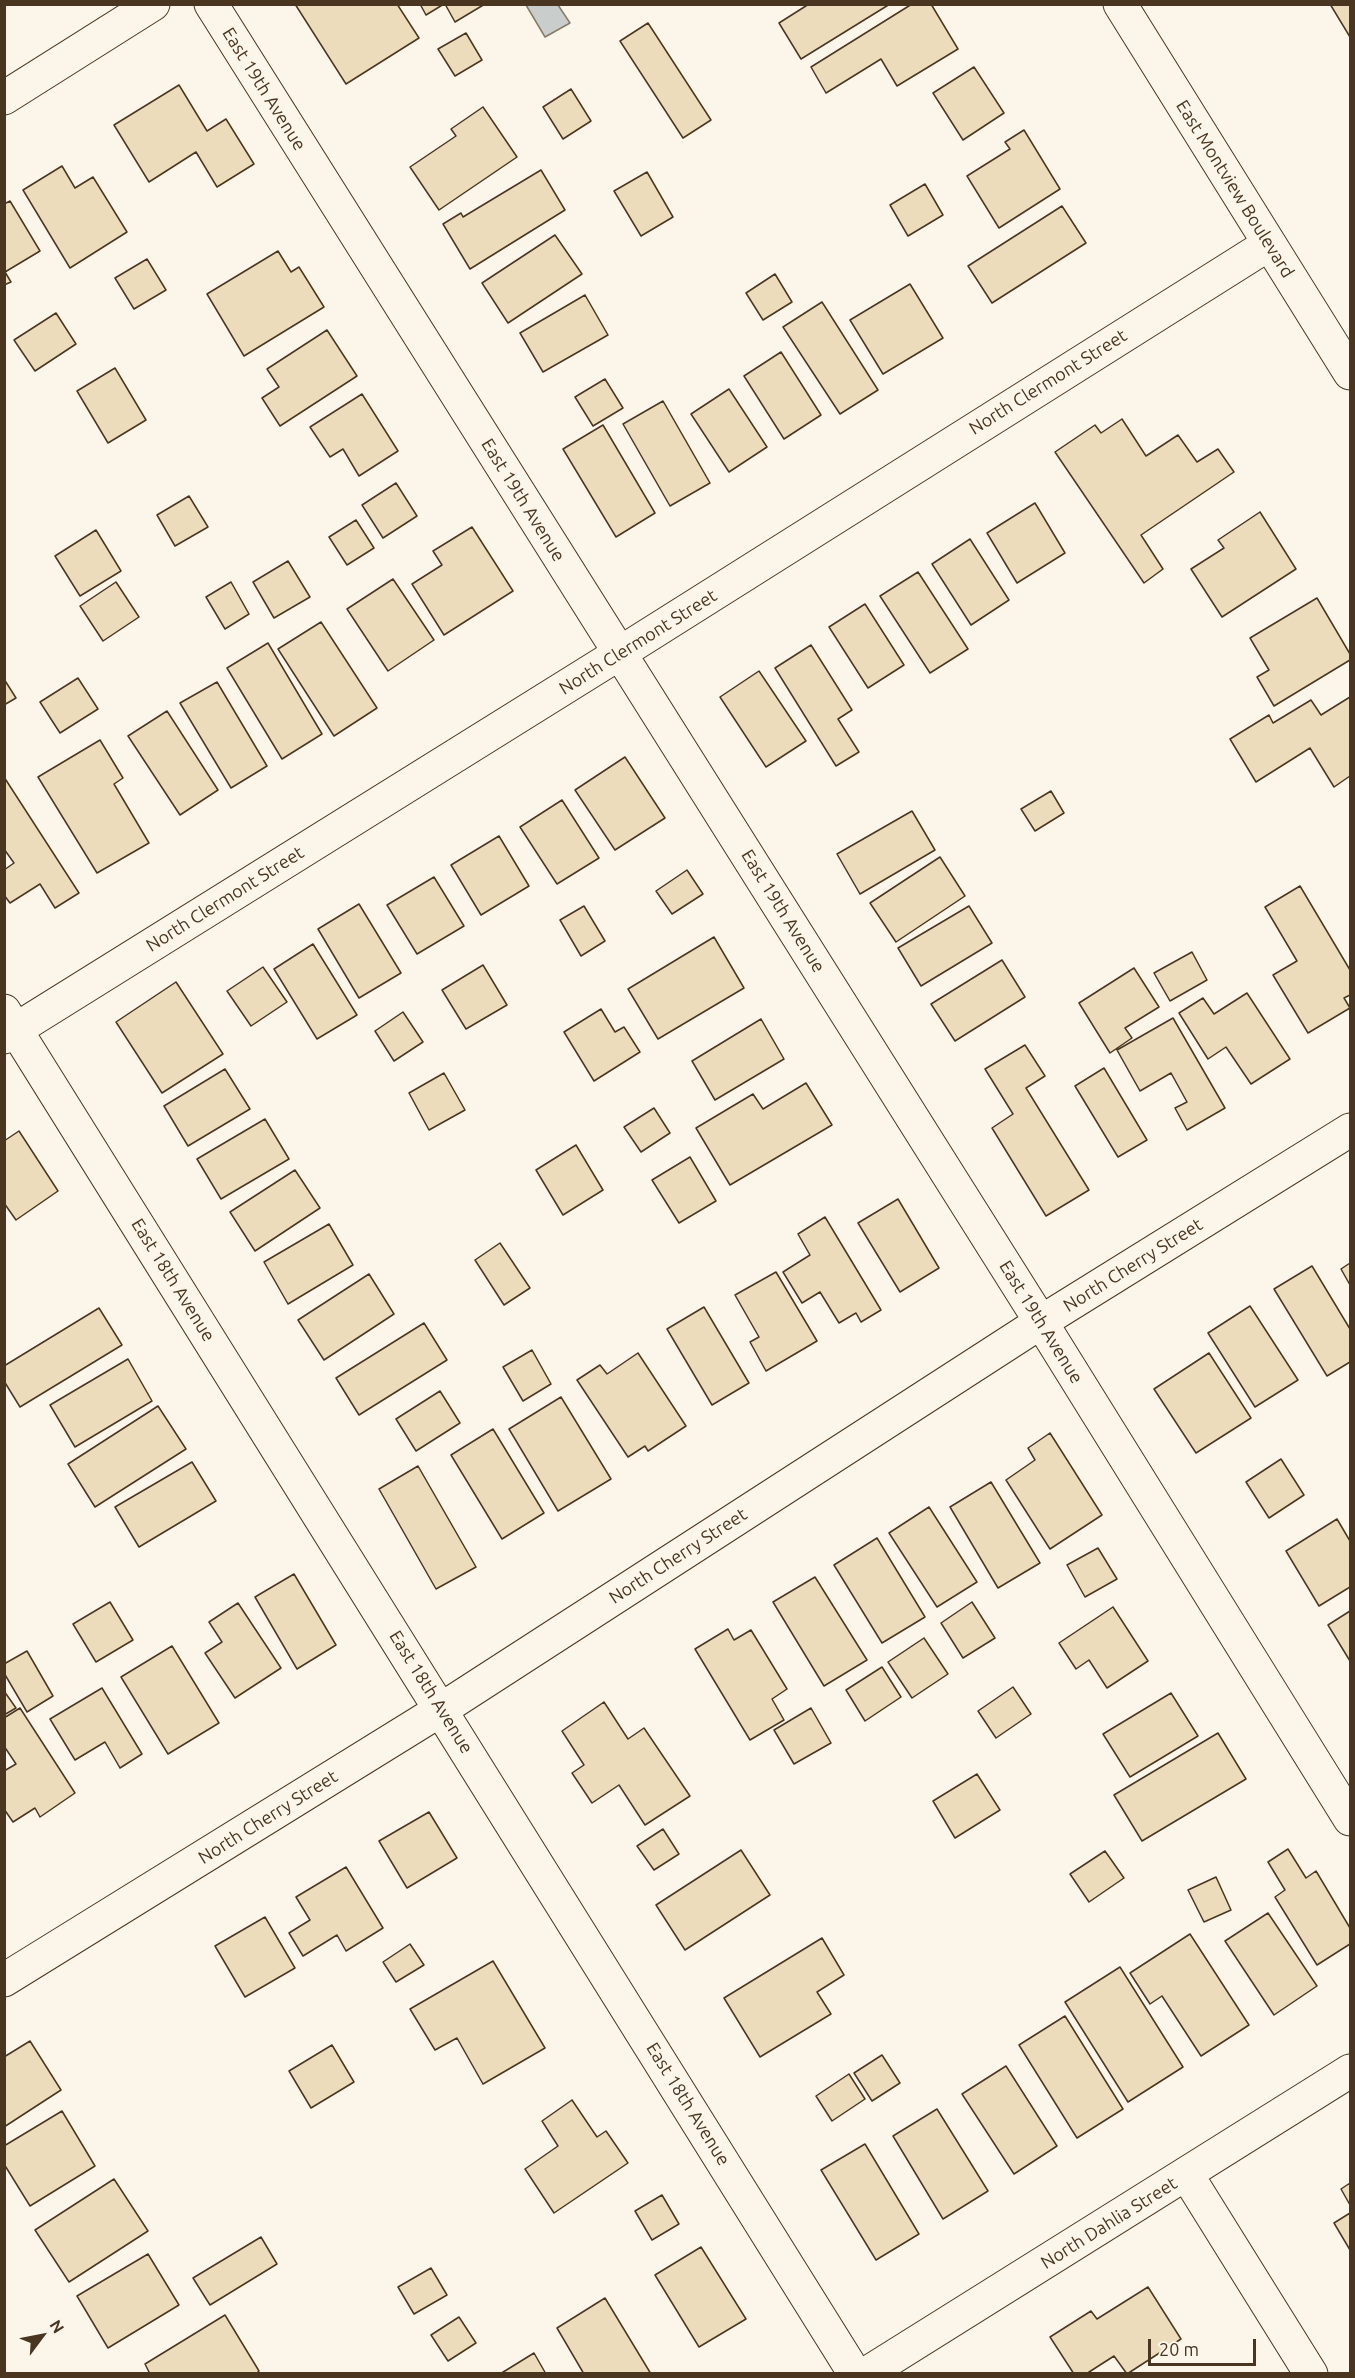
<!DOCTYPE html>
<style>
body{margin:0}
#map{position:relative;width:1355px;height:2378px;overflow:hidden;background:#fbf6e9;font-family:Ubuntu,sans-serif}
canvas{display:block}
.frame{position:absolute;inset:0;border:6px solid #4a3520;pointer-events:none}
.north{position:absolute;left:12px;top:2306px;width:60px;height:60px;-webkit-text-stroke:4px #fbf6e9;paint-order:stroke;rotate:58deg;font-size:16px;font-weight:700;line-height:24px;text-align:center;color:#4a3520}
.north::after{content:'';display:block;margin:auto;width:21px;height:27px;background:#4a3520;clip-path:polygon(50% 0,100% 100%,50% 72%,0 100%)}
.scale{position:absolute;left:1148px;top:2339px;width:108px;height:27px;box-sizing:border-box;border:3px solid #4a3520;border-top:0;padding-left:8px;font-size:18px;line-height:21px;white-space:nowrap;color:#4a3520;-webkit-text-stroke:4px #fbf6e9;paint-order:stroke}
</style>
<div id="map">
<canvas width="1355" height="2378"></canvas>
<div class="frame"></div>
<div class="north">N</div>
<div class="scale">20 m</div>
</div>
<script>
const context = document.querySelector('canvas').getContext('2d');
context.lineJoin = 'round';
function fill(path, color) { context.fillStyle = color; context.fill(path, 'evenodd'); }
const shape = rows => new Path2D(rows.map(r => 'M' + r).join(''));
function stroke(path, color, width, dash) { context.strokeStyle = color; context.lineWidth = width; context.lineCap = dash ? 'butt' : 'round'; context.setLineDash(dash || []); context.stroke(path); }
function label(font, color, halo, rows, align = 'center') {
  context.font = font + ' Ubuntu,sans-serif'; context.lineWidth = 4.5; context.setLineDash([]); context.textBaseline = 'middle'; context.strokeStyle = halo; context.fillStyle = color; for (const [text, x, y, turn = 0] of rows) {
    context.save(); context.translate(x, y); context.rotate((+turn || 0) * Math.PI / 180); context.textAlign = isNaN(turn) ? turn : align; if (halo) context.strokeText(text, 0, 0); context.fillText(text, 0, 0); context.restore();
  }
}
const water = shape([
 [526,5,558,5,570,23,545,37,526,5]
]);
const building = shape([
 [295,4,397,4,419,38,346,84,295,4],
 [420,4,444,4,426,15,420,4],
 [445,4,485,4,455,22,445,4],
 [809,4,890,4,801,59,779,23,809,4],
 [912,4,931,4,958,49,897,86,881,59,826,93,811,67,912,4],
 [1330,4,1350,4,1350,37,1330,4],
 [648,23,711,120,683,138,620,41,648,23],
 [466,33,482,60,455,76,438,49,466,33],
 [974,67,1004,113,963,140,933,93,974,67],
 [179,85,207,131,226,119,254,164,217,187,196,152,149,182,114,125,179,85],
 [571,89,591,121,563,139,543,107,571,89],
 [483,107,517,157,439,210,410,167,456,136,451,129,483,107],
 [1024,130,1060,189,999,228,967,176,1010,149,1005,142,1024,130],
 [62,166,75,188,93,177,127,232,70,268,23,190,62,166],
 [541,170,565,210,470,269,443,224,461,213,463,217,541,170],
 [647,172,673,217,641,236,614,191,647,172],
 [925,184,943,215,908,236,890,205,925,184],
 [10,201,40,251,5,272,11,282,4,285,4,204,10,201],
 [1062,206,1086,243,992,303,968,266,1062,206],
 [555,235,582,274,508,323,482,283,555,235],
 [278,251,291,272,299,267,324,307,244,356,207,294,278,251],
 [147,259,166,290,134,309,115,278,147,259],
 [775,274,792,302,763,320,746,293,775,274],
 [910,284,943,338,883,374,850,320,910,284],
 [585,295,608,335,543,372,520,333,585,295],
 [822,302,878,390,840,414,783,327,822,302],
 [56,313,76,344,35,371,14,340,56,313],
 [327,330,357,376,280,426,262,398,279,387,267,369,327,330],
 [781,352,821,415,784,439,744,376,781,352],
 [115,368,146,420,108,443,77,391,115,368],
 [605,379,623,408,593,426,575,397,605,379],
 [729,389,767,447,729,472,691,414,729,389],
 [362,394,398,451,359,476,343,449,330,457,310,427,362,394],
 [663,401,710,483,670,506,623,424,663,401],
 [1122,419,1146,456,1178,435,1197,462,1218,449,1234,472,1141,535,1163,569,1144,583,1055,452,1095,425,1101,433,1122,419],
 [603,425,655,513,616,537,563,449,603,425],
 [396,483,417,516,383,538,362,505,396,483],
 [189,496,208,527,175,546,157,515,189,496],
 [1035,503,1065,553,1017,583,987,533,1035,503],
 [1260,512,1296,569,1222,617,1191,569,1224,548,1218,540,1260,512],
 [356,520,374,548,347,565,329,537,356,520],
 [472,527,513,591,444,635,412,584,442,565,433,551,472,527],
 [96,530,121,571,80,596,55,556,96,530],
 [970,539,1009,600,971,625,932,564,970,539],
 [288,561,310,597,274,618,253,582,288,561],
 [918,572,968,649,930,673,880,596,918,572],
 [393,579,434,640,388,671,347,609,393,579],
 [116,582,139,617,103,641,80,606,116,582],
 [231,582,249,614,225,629,206,597,231,582],
 [1317,598,1350,654,1350,660,1274,706,1257,677,1269,670,1250,638,1317,598],
 [865,604,904,665,868,688,829,627,865,604],
 [321,622,377,708,334,736,278,649,321,622],
 [268,643,322,734,282,759,227,668,268,643],
 [811,645,852,710,838,719,859,752,836,766,775,668,811,645],
 [759,671,806,741,766,767,720,697,759,671],
 [78,678,98,709,60,733,40,702,78,678],
 [4,679,16,698,4,705,4,679],
 [217,682,267,766,231,788,180,703,217,682],
 [1350,697,1350,776,1334,787,1310,748,1256,782,1230,739,1269,715,1273,723,1311,700,1321,715,1350,697],
 [167,711,218,790,180,815,128,736,167,711],
 [100,740,123,778,114,784,149,843,97,873,38,777,100,740],
 [625,757,665,818,615,850,575,790,625,757],
 [4,777,79,893,55,908,40,884,10,903,4,895,4,870,14,863,4,849,4,777],
 [1051,791,1064,813,1035,831,1021,809,1051,791],
 [562,800,599,858,557,884,520,827,562,800],
 [912,811,935,850,860,894,837,854,912,811],
 [499,836,529,886,481,915,451,865,499,836],
 [940,857,965,896,896,942,870,903,940,857],
 [687,870,703,894,672,914,656,891,687,870],
 [434,877,464,926,417,954,387,905,434,877],
 [1300,886,1350,970,1350,995,1344,998,1350,1008,1308,1033,1273,975,1297,961,1265,907,1300,886],
 [359,904,401,973,359,998,318,929,359,904],
 [584,906,605,941,581,956,560,920,584,906],
 [969,906,992,943,921,986,898,948,969,906],
 [714,937,744,988,658,1039,628,989,714,937],
 [313,944,357,1015,317,1039,274,969,313,944],
 [1192,952,1207,980,1170,1001,1154,973,1192,952],
 [1002,960,1025,997,955,1041,931,1004,1002,960],
 [483,965,507,1005,466,1029,442,990,483,965],
 [263,967,287,1002,251,1026,227,991,263,967],
 [1134,968,1159,1007,1125,1028,1132,1038,1110,1053,1079,1003,1134,968],
 [176,982,223,1054,162,1093,116,1022,176,982],
 [1247,993,1290,1059,1251,1084,1226,1047,1208,1059,1179,1013,1203,998,1214,1014,1247,993],
 [601,1009,615,1032,624,1027,640,1052,594,1081,564,1032,601,1009],
 [403,1012,423,1042,394,1061,375,1031,403,1012],
 [1173,1018,1225,1108,1187,1130,1175,1108,1187,1102,1171,1073,1140,1091,1117,1050,1173,1018],
 [761,1019,784,1059,715,1100,692,1061,761,1019],
 [1025,1045,1045,1076,1026,1088,1089,1190,1046,1216,992,1128,1013,1114,985,1069,1025,1045],
 [1104,1068,1147,1140,1118,1157,1075,1086,1104,1068],
 [225,1069,250,1109,188,1146,164,1106,225,1069],
 [444,1073,465,1110,429,1130,409,1093,444,1073],
 [806,1083,832,1125,730,1185,696,1128,753,1094,763,1109,806,1083],
 [654,1108,670,1133,641,1152,624,1127,654,1108],
 [265,1119,289,1159,221,1199,197,1159,265,1119],
 [19,1131,58,1191,16,1220,4,1203,4,1141,19,1131],
 [576,1145,603,1190,563,1215,536,1170,576,1145],
 [690,1157,716,1201,679,1223,652,1180,690,1157],
 [295,1170,320,1208,255,1251,230,1212,295,1170],
 [898,1199,939,1268,900,1292,858,1223,898,1199],
 [825,1217,881,1310,861,1322,856,1313,839,1323,820,1292,802,1303,783,1272,810,1255,798,1234,825,1217],
 [329,1224,353,1265,288,1304,264,1262,329,1224],
 [500,1243,530,1288,504,1305,475,1260,500,1243],
 [1350,1263,1350,1285,1341,1269,1350,1263],
 [1312,1266,1350,1329,1350,1362,1327,1376,1274,1289,1312,1266],
 [776,1272,817,1341,766,1371,750,1342,759,1337,735,1295,776,1272],
 [369,1274,394,1314,324,1360,298,1320,369,1274],
 [1250,1306,1298,1380,1255,1407,1208,1333,1250,1306],
 [704,1307,749,1383,712,1405,667,1329,704,1307],
 [99,1308,122,1345,20,1407,4,1381,4,1366,99,1308],
 [424,1323,447,1360,359,1415,336,1378,424,1323],
 [532,1350,551,1384,523,1401,503,1367,532,1350],
 [638,1353,686,1426,648,1451,645,1446,628,1457,577,1380,600,1365,607,1374,638,1353],
 [1209,1353,1251,1418,1196,1453,1154,1389,1209,1353],
 [128,1359,152,1401,75,1447,50,1405,128,1359],
 [440,1391,460,1423,416,1451,396,1419,440,1391],
 [561,1397,611,1479,558,1511,509,1429,561,1397],
 [158,1406,186,1449,95,1507,68,1464,158,1406],
 [493,1429,544,1513,502,1539,451,1455,493,1429],
 [1050,1433,1102,1515,1050,1549,1006,1480,1035,1460,1028,1448,1050,1433],
 [1281,1459,1304,1495,1269,1518,1246,1482,1281,1459],
 [192,1462,216,1501,139,1547,115,1507,192,1462],
 [418,1466,476,1567,436,1589,379,1489,418,1466],
 [991,1482,1040,1563,998,1588,950,1507,991,1482],
 [929,1507,977,1582,937,1607,889,1533,929,1507],
 [1337,1519,1350,1541,1350,1587,1319,1606,1286,1551,1337,1519],
 [877,1538,925,1617,882,1643,834,1565,877,1538],
 [1098,1548,1117,1579,1085,1597,1067,1565,1098,1548],
 [294,1574,336,1645,297,1669,255,1597,294,1574],
 [815,1577,867,1660,824,1686,773,1602,815,1577],
 [110,1602,133,1640,96,1662,73,1624,110,1602],
 [972,1602,995,1638,963,1658,941,1623,972,1602],
 [238,1603,281,1668,235,1698,205,1653,222,1642,209,1622,238,1603],
 [1113,1607,1148,1661,1107,1688,1089,1660,1076,1669,1059,1643,1113,1607],
 [1350,1611,1350,1661,1328,1625,1350,1611],
 [728,1629,734,1640,751,1630,787,1689,772,1699,784,1720,750,1740,695,1649,728,1629],
 [924,1638,948,1674,912,1698,888,1662,924,1638],
 [172,1646,219,1723,168,1754,121,1677,172,1646],
 [27,1651,53,1696,27,1712,4,1673,4,1664,27,1651],
 [882,1667,901,1697,865,1721,846,1690,882,1667],
 [1013,1687,1031,1714,996,1738,978,1711,1013,1687],
 [102,1688,142,1754,120,1768,105,1742,75,1760,50,1719,102,1688],
 [4,1691,16,1708,4,1715,4,1691],
 [1171,1693,1198,1736,1130,1777,1103,1734,1171,1693],
 [604,1702,628,1739,644,1728,690,1796,645,1825,619,1785,592,1803,572,1773,584,1765,562,1731,604,1702],
 [20,1708,75,1793,40,1817,35,1808,13,1822,4,1809,4,1771,16,1764,4,1746,4,1718,20,1708],
 [811,1708,831,1743,794,1764,774,1730,811,1708],
 [1218,1733,1246,1779,1142,1841,1114,1795,1218,1733],
 [977,1774,1000,1810,955,1838,933,1801,977,1774],
 [429,1812,457,1858,407,1888,379,1841,429,1812],
 [663,1829,679,1854,654,1870,637,1846,663,1829],
 [1288,1849,1306,1878,1316,1871,1350,1928,1350,1944,1317,1965,1275,1897,1285,1890,1268,1862,1288,1849],
 [741,1850,770,1895,685,1950,656,1905,741,1850],
 [1105,1851,1124,1878,1089,1902,1070,1874,1105,1851],
 [346,1867,383,1928,346,1951,337,1935,303,1956,289,1933,310,1920,296,1897,346,1867],
 [1216,1877,1231,1910,1204,1922,1188,1890,1216,1877],
 [1268,1913,1317,1986,1274,2015,1225,1941,1268,1913],
 [265,1917,295,1968,245,1997,215,1946,265,1917],
 [1190,1934,1249,2025,1201,2056,1162,1996,1150,2004,1130,1973,1190,1934],
 [822,1938,844,1975,817,1992,831,2014,760,2057,724,1998,822,1938],
 [410,1944,424,1965,396,1982,383,1962,410,1944],
 [493,1961,545,2048,483,2084,457,2038,435,2050,410,2009,493,1961],
 [1120,1967,1183,2067,1128,2102,1065,2002,1120,1967],
 [1065,2016,1123,2109,1077,2138,1019,2045,1065,2016],
 [30,2041,61,2090,4,2127,4,2057,30,2041],
 [332,2045,354,2082,311,2108,289,2071,332,2045],
 [882,2055,900,2083,872,2101,854,2073,882,2055],
 [1006,2066,1057,2146,1014,2174,962,2094,1006,2066],
 [849,2074,865,2099,832,2121,816,2096,849,2074],
 [572,2100,597,2137,606,2131,628,2163,554,2213,525,2169,558,2146,542,2121,572,2100],
 [937,2109,988,2191,943,2219,893,2136,937,2109],
 [62,2111,95,2166,30,2206,4,2164,4,2146,62,2111],
 [865,2144,919,2234,876,2260,821,2170,865,2144],
 [114,2179,148,2231,69,2282,35,2230,114,2179],
 [1350,2183,1350,2205,1341,2189,1350,2183],
 [662,2195,679,2224,652,2240,635,2211,662,2195],
 [1350,2213,1350,2250,1334,2223,1350,2213],
 [261,2237,277,2264,210,2305,193,2278,261,2237],
 [701,2247,746,2319,699,2347,655,2275,701,2247],
 [148,2254,179,2305,108,2348,77,2296,148,2254],
 [431,2268,447,2295,414,2314,398,2287,431,2268],
 [1148,2287,1181,2339,1127,2374,1114,2356,1086,2374,1074,2374,1050,2337,1091,2311,1097,2319,1148,2287],
 [605,2298,651,2374,584,2374,557,2328,605,2298],
 [225,2315,259,2371,256,2374,150,2374,145,2364,225,2315],
 [459,2317,476,2343,448,2361,431,2335,459,2317],
 [534,2353,546,2374,500,2374,534,2353]
]);
const street = shape([
 [211,4,1041,1322,1350,1819],
 [4,98,153,4],
 [4,1011,855,2374],
 [4,1037,620,653,1269,244],
 [4,1980,442,1709,1041,1322,1350,1130],
 [1187,2175,1311,2374],
 [866,2374,1350,2071]
]);
const secondary = shape([
 [1120,4,1350,373]
]);
const streetNames = [
 ["East 19th Avenue",264,89,58],
 ["East Montview Boulevard",1235,189,58],
 ["North Clermont Street",1048,382,-32],
 ["East 19th Avenue",523,500,58],
 ["North Clermont Street",638,642,-32],
 ["North Clermont Street",225,899,-32],
 ["East 19th Avenue",783,911,58],
 ["North Cherry Street",1133,1265,-32],
 ["East 18th Avenue",173,1280,58],
 ["East 19th Avenue",1041,1322,58],
 ["North Cherry Street",678,1556,-33],
 ["East 18th Avenue",431,1692,58],
 ["North Cherry Street",268,1817,-32],
 ["East 18th Avenue",688,2104,58],
 ["North Dahlia Street",1109,2223,-32]
];
fill(water, '#c9cecd');
stroke(water, '#887966', 1.5);
fill(building, '#ecdcbc');
stroke(building, '#4a3520', 1.5);
stroke(street, '#4a3520', 35);
stroke(secondary, '#4a3520', 35);
stroke(street, '#fbf6e9', 33);
stroke(secondary, '#fbf6e9', 33);
label('18px', '#4a3520', '#fbf6e9', streetNames);
</script>
